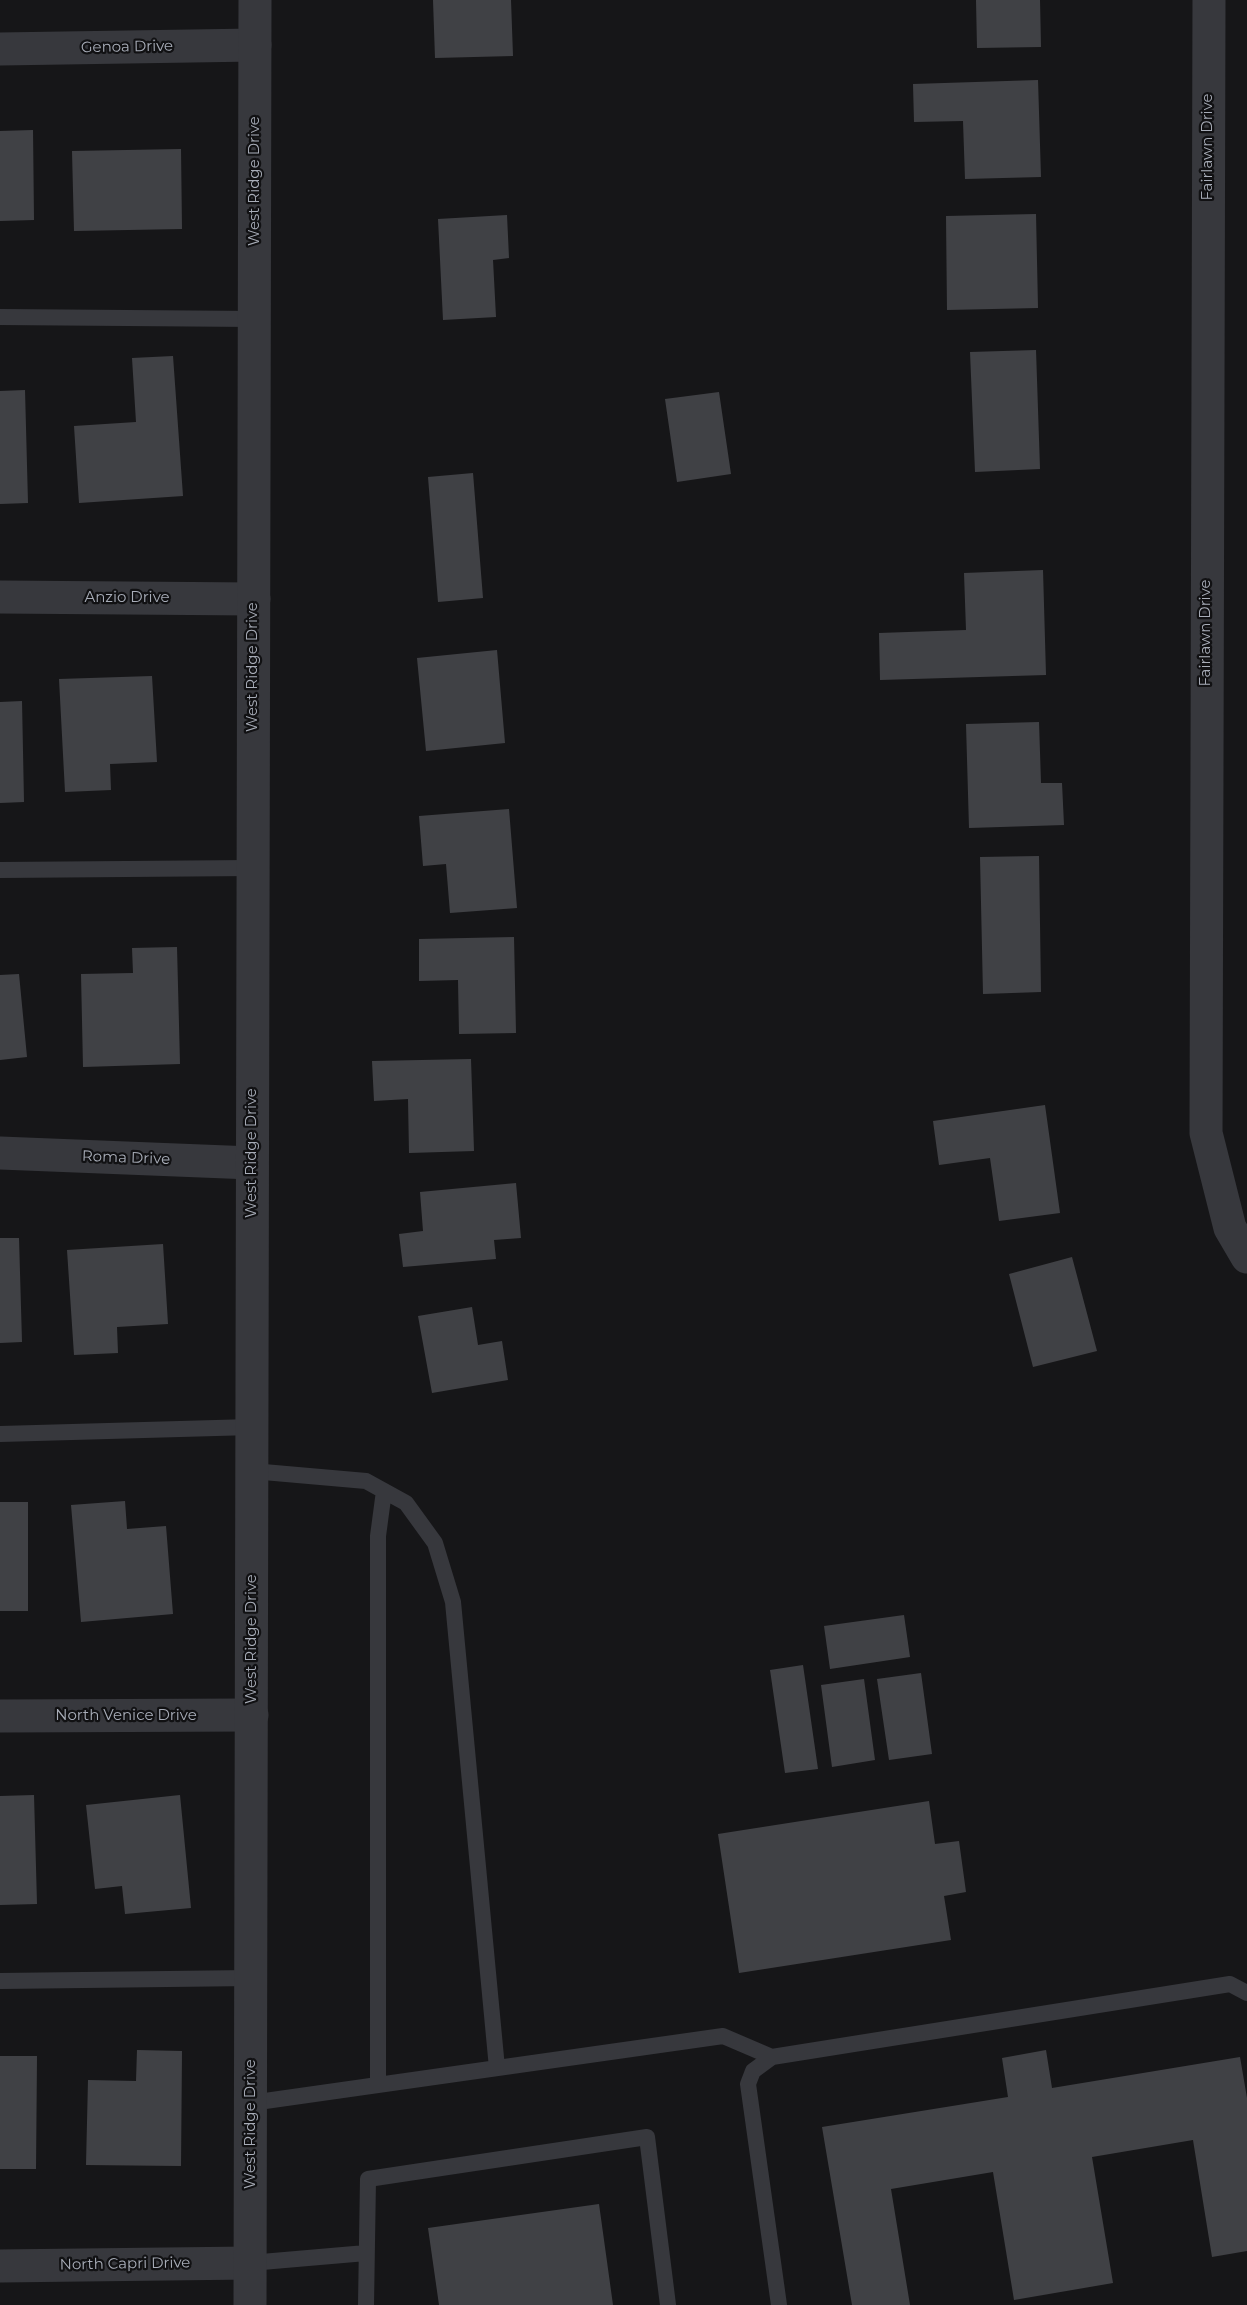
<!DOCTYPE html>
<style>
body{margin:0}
canvas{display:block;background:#161618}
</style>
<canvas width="1247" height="2305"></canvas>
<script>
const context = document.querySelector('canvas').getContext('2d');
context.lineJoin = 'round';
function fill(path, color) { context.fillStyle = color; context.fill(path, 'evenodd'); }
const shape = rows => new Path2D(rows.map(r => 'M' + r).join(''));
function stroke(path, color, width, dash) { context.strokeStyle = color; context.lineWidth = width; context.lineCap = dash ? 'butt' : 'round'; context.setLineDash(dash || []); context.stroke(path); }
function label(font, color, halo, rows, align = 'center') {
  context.font = font + ' Montserrat,sans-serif'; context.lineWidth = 4.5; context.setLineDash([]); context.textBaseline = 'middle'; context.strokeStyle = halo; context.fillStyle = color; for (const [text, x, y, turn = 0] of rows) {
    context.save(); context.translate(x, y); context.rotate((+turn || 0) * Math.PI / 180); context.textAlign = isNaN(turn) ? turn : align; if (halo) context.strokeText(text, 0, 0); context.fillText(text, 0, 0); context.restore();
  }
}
const building = shape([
 [433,0,511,0,513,56,435,58],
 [976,0,1040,0,1041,47,977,48],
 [1038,80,1041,177,965,179,963,121,914,122,913,84],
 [33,130,34,220,0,221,0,131],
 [181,149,182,229,74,231,72,151],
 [1036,214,1038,308,947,310,946,216],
 [507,215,509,258,493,260,496,317,443,320,438,219],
 [1036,350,1040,469,975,472,970,352],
 [173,356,183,496,79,503,74,426,136,422,132,358],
 [25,390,28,503,0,504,0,391],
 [719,392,731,474,677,482,665,399],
 [473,473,483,598,438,602,428,477],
 [1043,570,1046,675,880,680,879,633,966,630,964,573],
 [497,650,505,743,426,751,417,658],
 [152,676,157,762,110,764,111,790,65,792,59,679],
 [22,701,24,802,0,803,0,702],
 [1039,722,1041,783,1062,783,1064,825,969,828,966,724],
 [509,809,517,908,450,913,446,864,423,866,419,816],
 [1039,856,1041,992,983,994,980,857],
 [514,937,516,1033,459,1034,458,980,419,981,419,939],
 [177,947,180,1064,83,1067,81,974,133,973,132,948],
 [19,974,27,1057,0,1060,0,975],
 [471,1059,474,1151,409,1153,408,1099,374,1101,372,1061],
 [1045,1105,1060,1213,999,1221,990,1158,939,1165,933,1121],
 [516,1183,521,1238,494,1240,496,1259,403,1267,399,1234,423,1231,420,1192],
 [0,1238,19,1238,22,1342,0,1343],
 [163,1244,168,1324,117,1327,118,1353,74,1355,67,1250],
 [1072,1257,1097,1351,1033,1367,1009,1274],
 [472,1307,478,1345,502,1341,508,1380,432,1393,418,1316],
 [125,1501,127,1529,166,1526,173,1614,81,1622,71,1505],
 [0,1502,28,1502,28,1611,0,1611],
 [904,1615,910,1657,830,1669,824,1626],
 [803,1665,818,1769,785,1773,770,1670],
 [921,1673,932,1754,889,1760,877,1679],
 [864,1679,875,1760,832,1767,821,1685],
 [34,1795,37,1904,0,1905,0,1796],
 [180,1795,191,1908,125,1914,122,1886,95,1889,86,1805],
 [929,1801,935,1844,959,1841,966,1892,944,1896,951,1940,739,1973,718,1834],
 [137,2050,182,2051,181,2166,86,2165,88,2080,136,2081],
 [1046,2050,1052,2088,1240,2057,1247,2098,1247,2251,1212,2257,1193,2140,1092,2157,1113,2283,1014,2300,993,2172,891,2189,910,2305,852,2305,822,2127,1008,2097,1002,2058],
 [0,2056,37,2056,36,2169,0,2169],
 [599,2204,613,2305,439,2305,428,2228]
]);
const service = shape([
 [0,317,254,319],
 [0,870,252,868],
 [0,1434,252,1427],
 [252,1471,366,1481,406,1503,435,1543,453,1602,497,2068],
 [0,1981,252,1978],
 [378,2085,378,1536,384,1491],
 [251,2103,723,2036,772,2057],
 [250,2263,366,2253],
 [366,2305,368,2179,647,2137,668,2305],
 [779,2305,748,2084,753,2071,772,2057,1230,1984,1247,1993]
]);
const minor = shape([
 [1209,0,1206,1133,1230,1228,1247,1257],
 [0,49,255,45],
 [0,597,254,599],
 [0,1153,252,1163],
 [0,1716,252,1715],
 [0,2266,250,2263]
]);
const tertiary = shape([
 [250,2305,255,0]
]);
const streetNames = [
 ["Genoa Drive",127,47,-1],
 ["Fairlawn Drive",1208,147,-90],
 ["West Ridge Drive",255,181,-90],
 ["Anzio Drive",127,598],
 ["Fairlawn Drive",1206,633,-90],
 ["West Ridge Drive",253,667,-90],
 ["West Ridge Drive",252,1153,-90],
 ["Roma Drive",126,1158,2],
 ["West Ridge Drive",252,1639,-90],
 ["North Venice Drive",126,1716],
 ["West Ridge Drive",251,2124,-90],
 ["North Capri Drive",125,2264,-1]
];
fill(building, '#404145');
stroke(service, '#37383d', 16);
stroke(minor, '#37383d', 33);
stroke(tertiary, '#37383d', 33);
label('15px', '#a8adb8', '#111113', streetNames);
</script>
